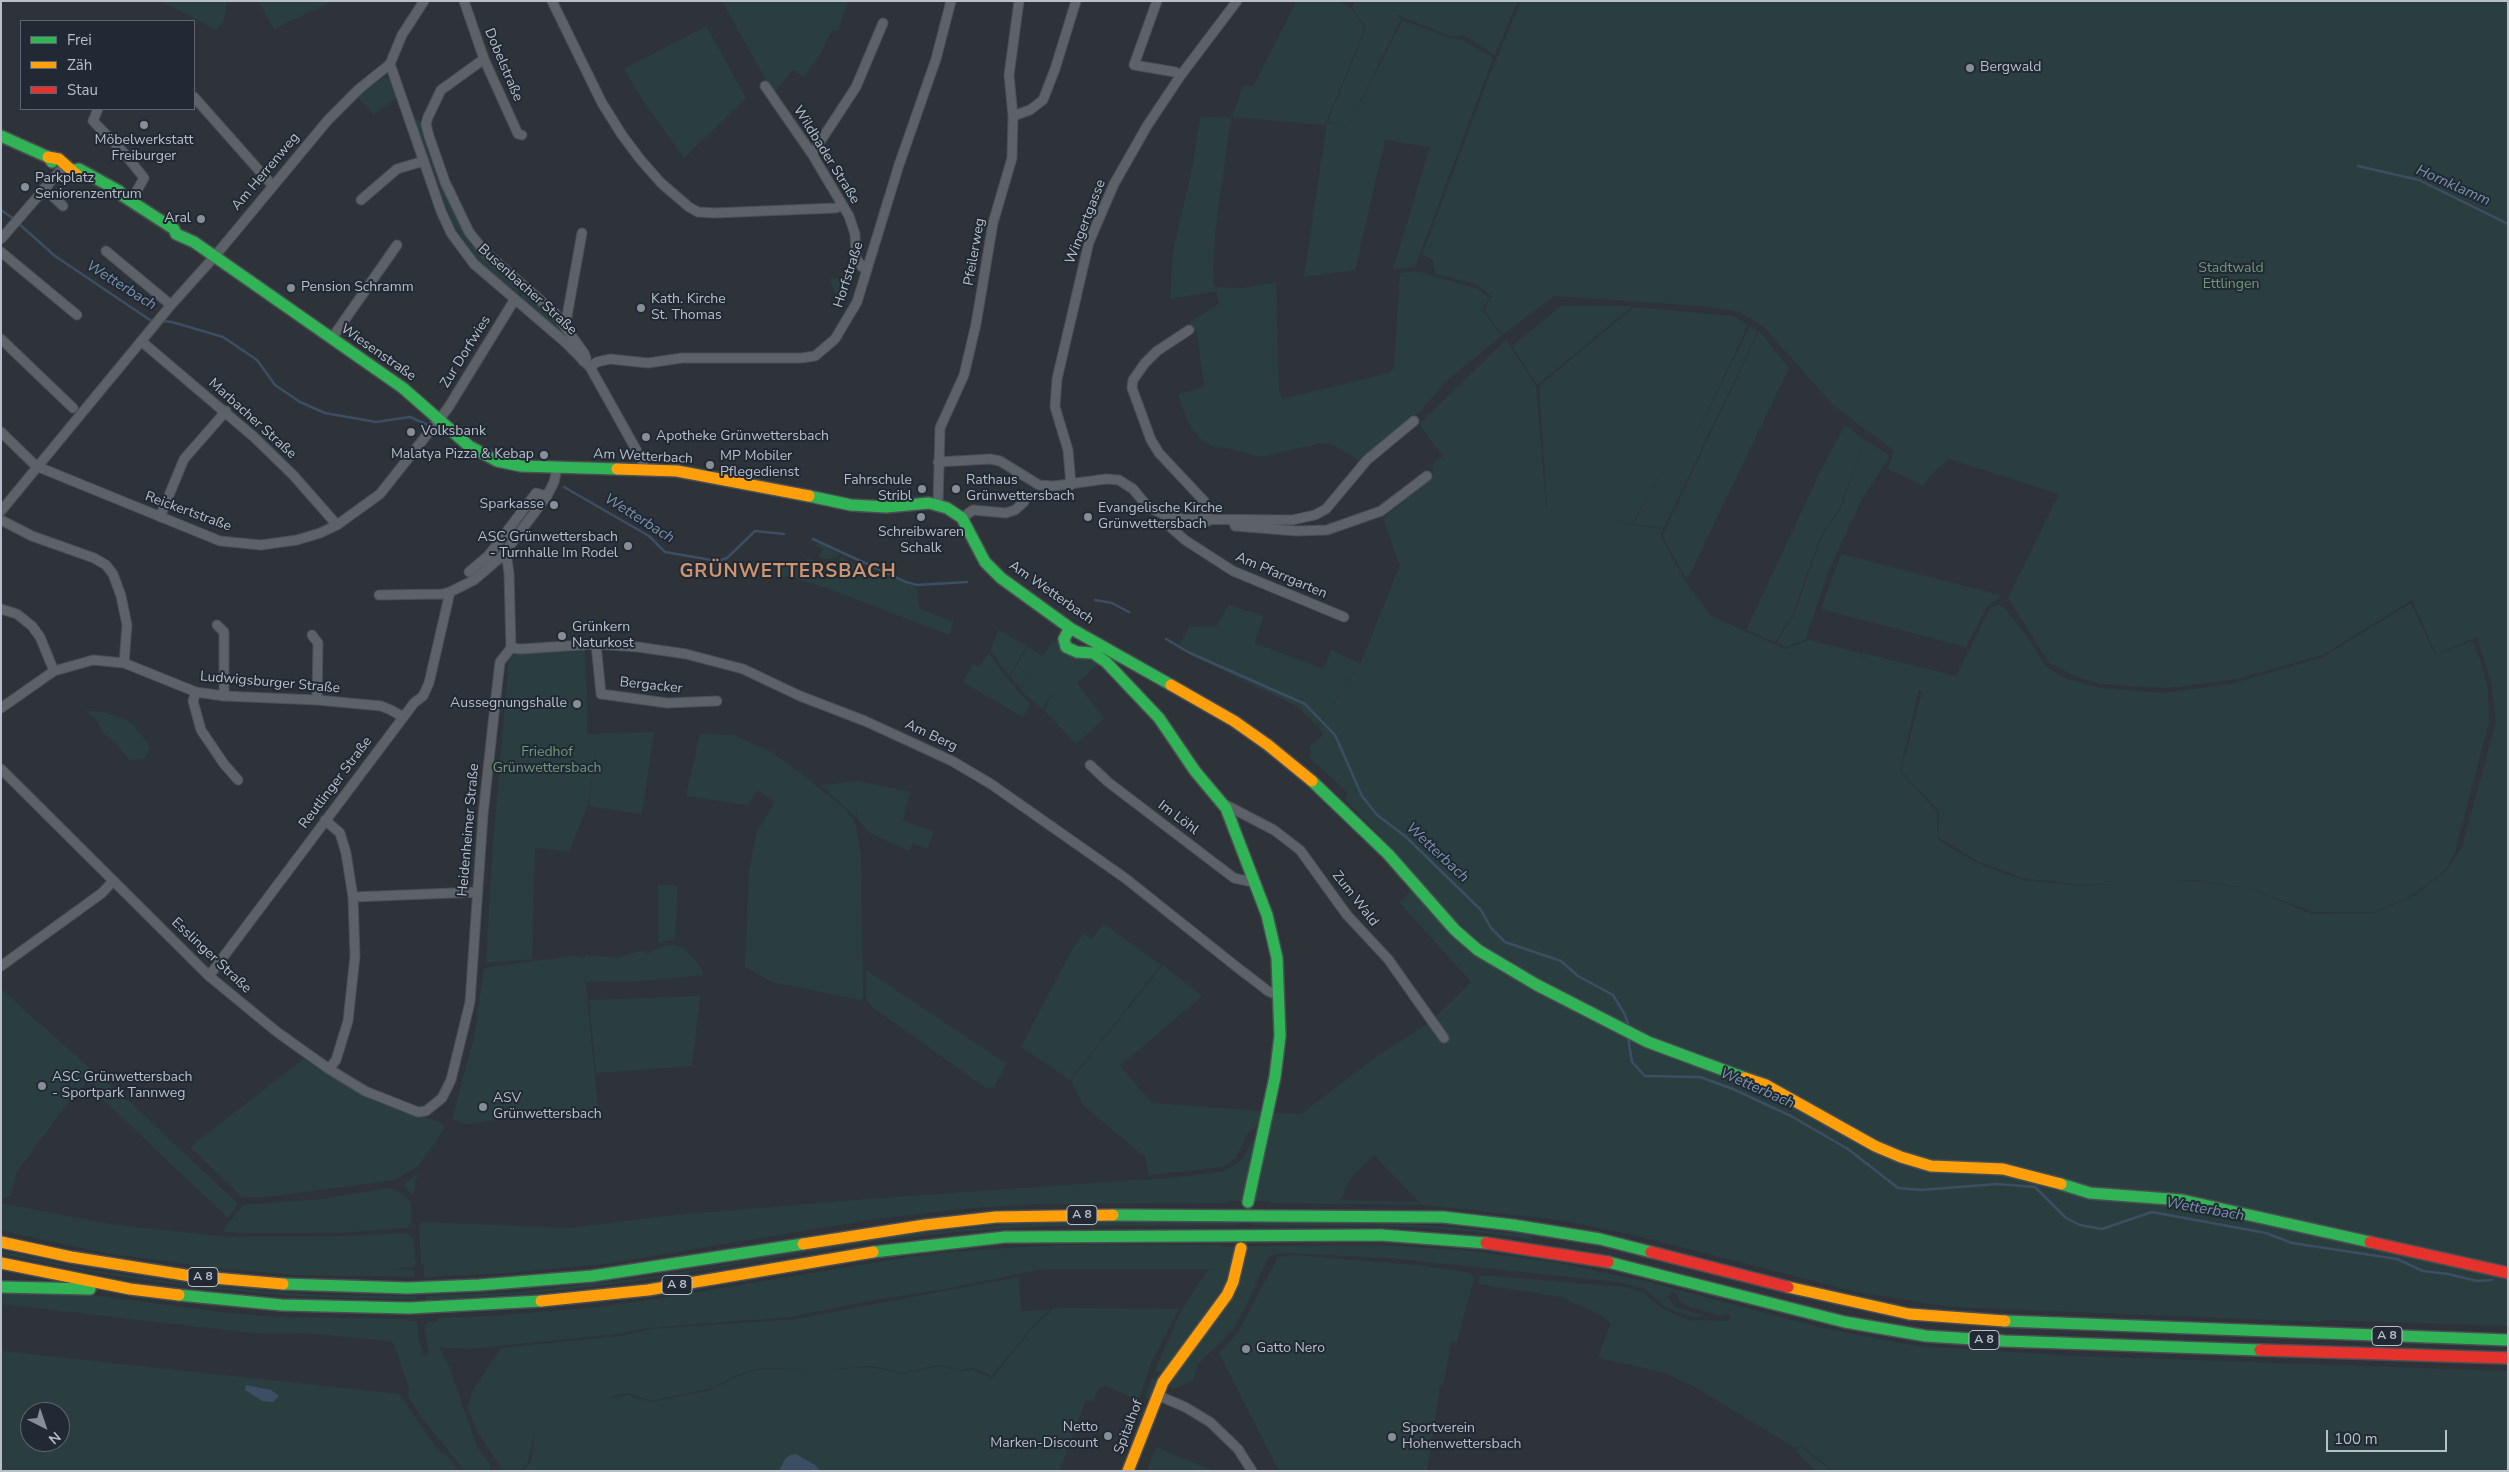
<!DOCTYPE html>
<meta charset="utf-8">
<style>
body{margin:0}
#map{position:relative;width:2509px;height:1472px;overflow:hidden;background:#2d3339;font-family:"Nunito Sans",sans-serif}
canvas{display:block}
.frame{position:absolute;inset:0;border:2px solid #b8bfc9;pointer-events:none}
.legend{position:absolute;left:20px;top:20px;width:175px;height:90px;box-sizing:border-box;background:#202934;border:1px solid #5d6570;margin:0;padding:6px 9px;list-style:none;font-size:15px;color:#b8bfc9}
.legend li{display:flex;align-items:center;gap:10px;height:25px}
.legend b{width:25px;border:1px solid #5d6570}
.north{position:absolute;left:20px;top:1402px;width:50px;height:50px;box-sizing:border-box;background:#202934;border:1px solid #5d6570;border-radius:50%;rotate:139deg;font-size:14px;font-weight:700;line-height:20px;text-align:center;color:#b8bfc9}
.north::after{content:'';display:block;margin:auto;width:18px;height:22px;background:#878e97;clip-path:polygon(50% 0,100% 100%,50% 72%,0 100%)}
.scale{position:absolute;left:2326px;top:1430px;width:121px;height:22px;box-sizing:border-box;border:2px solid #b8bfc9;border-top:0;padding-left:6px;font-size:15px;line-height:18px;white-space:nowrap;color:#b8bfc9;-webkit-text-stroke:4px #202934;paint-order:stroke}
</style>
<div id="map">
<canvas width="2509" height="1472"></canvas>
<div class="frame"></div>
<ul class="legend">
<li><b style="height:6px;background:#30b455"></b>Frei</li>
<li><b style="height:6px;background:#ff9f0a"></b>Zäh</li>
<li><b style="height:6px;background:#e5322d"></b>Stau</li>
</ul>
<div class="north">N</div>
<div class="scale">100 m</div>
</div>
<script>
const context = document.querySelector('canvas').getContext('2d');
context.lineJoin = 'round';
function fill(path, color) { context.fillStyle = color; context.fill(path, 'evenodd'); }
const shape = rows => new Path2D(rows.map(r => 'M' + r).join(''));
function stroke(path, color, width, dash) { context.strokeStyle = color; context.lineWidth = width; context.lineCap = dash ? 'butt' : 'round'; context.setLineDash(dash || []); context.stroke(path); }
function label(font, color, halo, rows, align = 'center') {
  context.font = font + ' "Nunito Sans",sans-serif'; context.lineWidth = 4; context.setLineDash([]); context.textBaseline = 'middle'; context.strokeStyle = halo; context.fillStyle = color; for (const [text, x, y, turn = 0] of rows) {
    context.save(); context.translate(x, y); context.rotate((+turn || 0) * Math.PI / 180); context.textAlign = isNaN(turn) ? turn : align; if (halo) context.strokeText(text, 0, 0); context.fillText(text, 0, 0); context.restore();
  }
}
const green = shape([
 [160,1,227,1,224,20,217,30],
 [258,1,333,1,274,29],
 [722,1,848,1,838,31,832,30,820,55,804,77,793,70,773,93],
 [1297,1,1338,1,1351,8,1365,28,1325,125,1232,117,1243,86,1253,86],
 [1355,1,1518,1,1495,55,1464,35,1452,37,1395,14,1401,19,1347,128,1403,20,1452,39,1461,39,1493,58,1415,267,1393,269,1430,147,1385,140,1355,270,1304,277,1327,122,1347,128,1328,121,1366,28,1352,7],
 [1521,1,2508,1,2508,1326,2322,1320,2321,1322,1950,1307,1856,1292,1634,1235,1560,1220,1426,1205,1270,1203,1270,1201,1254,1201,1269,1113,1301,1114,1380,1054,1429,1023,1471,982,1399,902,1420,883,1398,855,1345,799,1348,793,1310,758,1310,746,1324,734,1318,727,1361,662,1400,565,1383,518,1433,478,1433,464,1443,456,1419,424,1506,340,1536,386,1546,505,1547,507,1539,386,1634,307,1733,316,1748,325,1693,441,1750,326,1758,331,1664,528,1633,524,1674,451,1632,524,1609,522,1663,529,1660,536,1686,582,1711,616,1785,649,1809,640,1860,653,1861,657,1876,666,1862,657,1862,653,1956,676,1990,608,1997,604,2004,608,2024,632,2046,667,2065,678,2100,688,2166,693,2235,683,2323,657,2411,603,2435,655,2472,641,2480,659,2488,688,2489,722,2454,855,2445,870,2414,894,2375,912,2313,912,2252,889,2195,880,2168,882,2195,881,2251,889,2312,914,2375,913,2415,895,2446,871,2462,847,2496,722,2491,681,2477,637,2436,654,2412,600,2323,655,2237,679,2168,688,2100,684,2074,676,2049,663,2008,598,2059,494,1949,459,1934,472,1923,486,1888,469,1894,451,1833,405,1763,326,1737,311,1701,306,1554,296,1502,335,1484,309,1492,297,1476,284,1435,274,1433,260,1422,255,1490,74],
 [1919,690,1922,692,1901,771,1939,811,1938,837,1977,861,2022,878,2084,885,2115,884,2085,886,2022,880,1975,862,1937,839,1937,812,1900,771],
 [1374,1155,1419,1202,1340,1200,1352,1177],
 [706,26,746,98,684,158,644,102,624,69],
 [388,77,397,97,374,115,358,97,383,78],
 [1200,117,1231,118,1215,231,1213,284,1215,287,1243,288,1276,282,1279,393,1283,399,1389,373,1394,368,1400,273,1415,271,1478,289,1490,298,1482,309,1501,336,1444,383,1420,412,1376,446,1362,462,1333,445,1321,443,1261,457,1228,448,1213,447,1198,437,1187,420,1178,394,1204,388,1197,331,1194,332,1190,322,1219,304,1216,291,1170,299,1173,251,1193,165],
 [416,118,425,126,457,216,523,288,518,295,477,260,452,222,413,119],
 [843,278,844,293,842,298,837,300,830,279],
 [525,291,554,315,578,349,520,297],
 [1561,306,1633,306,1537,385,1512,346],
 [1759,331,1789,368,1687,580,1662,536],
 [1845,425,1865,440,1840,507,1820,538,1792,616,1775,642,1746,630,1821,470],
 [1865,440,1890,456,1861,501,1829,570,1805,640,1785,647,1776,643,1793,617,1821,539,1841,508],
 [817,542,840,554,829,560,818,557,823,549,816,546],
 [1841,554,2000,595,1999,599,1988,605,1966,647,1821,609],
 [842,557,886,580,889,576,917,588,919,608,954,622,949,635,826,588,791,577,777,577,780,561,804,565,807,558,822,563,834,564],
 [1229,605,1263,616,1255,643,1323,669,1332,650,1344,656,1342,659,1344,656,1360,663,1318,726,1298,707,1177,648,1190,626,1216,627],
 [999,630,1027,646,1009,676,990,650],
 [1052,641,1059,642,1064,653,1073,657,1091,658,1100,662,1077,683,1104,719,1076,744,1044,710,1055,691,1042,709,1020,690,1031,668,1020,688,1010,676,1028,647,1043,656],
 [585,648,588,734,654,732,642,814,589,806,596,745,588,805,569,851,535,848,532,959,486,963,493,843,509,659,515,654],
 [989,653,1005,676,1030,704,1023,717,963,682,973,664,979,667],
 [86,711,104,712,131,722,149,745,149,750,144,759,130,760,116,743,102,732,98,722],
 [700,734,734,735,770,751,781,759,777,763,781,759,801,773,845,809,855,822,861,854,863,998,860,1000,772,982,745,967,749,871,758,826,760,827,775,802,757,790,748,805,686,796],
 [858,781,910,792,903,821,934,832,927,849,913,843,909,851,868,832,857,818,857,809,856,817,821,785],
 [658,885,678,886,675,939,658,943],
 [1104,924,1161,965,1070,1080,1021,1047,1070,953,1083,934,1092,939],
 [675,945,683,948,693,957,703,971,702,975,641,981,586,982,585,975,598,1108,464,1124,452,1119,475,1033,484,968,572,956,584,958,586,955,616,958,644,950,646,954,664,946],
 [1163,965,1202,996,1120,1066,1152,1103,1262,1111,1260,1122,1248,1133,1236,1158,1223,1167,1148,1175,1146,1158,1084,1106,1071,1080],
 [866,970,1007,1064,994,1087,986,1088,871,1006,866,997],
 [1,989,95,1073,71,1099,22,1165,16,1173,11,1195,3,1199,1,1199],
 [700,996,692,1066,596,1073,589,1000],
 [303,1059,375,1101,442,1123,444,1126,443,1131,418,1166,395,1180,266,1197,242,1197,190,1147],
 [103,1079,130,1102,238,1204,228,1218,91,1088,97,1081],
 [1256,1135,1242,1201,1228,1201,1227,1203,1044,1204,972,1208,875,1219,604,1264,506,1273,424,1277,424,1264,421,1264,419,1225,422,1222,570,1228,675,1215,893,1197,1182,1177,1225,1171,1241,1160],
 [419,1173,415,1182,413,1196,403,1185],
 [389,1188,405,1195,411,1203,412,1223,406,1228,337,1233,239,1233,225,1232,224,1229,243,1205,322,1199],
 [1,1203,109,1224,229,1237,339,1236,406,1233,413,1237,416,1264,413,1267,395,1269,414,1270,414,1277,297,1275,226,1269,111,1254,1,1231],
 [1091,1222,1238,1222,1238,1225,1048,1226,955,1232,870,1242,617,1284,523,1294,426,1300,426,1296,519,1292,659,1276,893,1236,1009,1224],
 [1251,1222,1426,1225,1531,1235,1532,1239,1468,1231,1409,1227,1251,1225],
 [1056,1245,1221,1245,1222,1247,1235,1247,1233,1269,1219,1296,1163,1374,1155,1370,1180,1313,1207,1270,1217,1269,1043,1269,945,1289,868,1301,791,1317,648,1328,617,1334,469,1349,439,1347,449,1366,476,1445,491,1466,489,1471,465,1471,421,1417,408,1396,409,1389,394,1344,390,1341,316,1334,253,1333,1,1304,1,1291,60,1291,230,1313,280,1317,407,1319,407,1321,417,1321,419,1341,424,1356,429,1355,425,1327,428,1322,438,1322,438,1318,491,1316,589,1308,661,1298,909,1257,948,1252],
 [1379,1245,1472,1251,1560,1263,1652,1283,1823,1328,1916,1346,2076,1356,2508,1371,2508,1471,1834,1471,1802,1446,1795,1448,1695,1387,1662,1372,1598,1358,1611,1323,1599,1314,1561,1297,1478,1284,1480,1275,1624,1287,1643,1292,1662,1308,1688,1320,1729,1321,1731,1316,1728,1313,1722,1316,1686,1306,1678,1300,1678,1294,1671,1292,1668,1298,1675,1307,1705,1316,1694,1317,1679,1313,1664,1306,1643,1288,1618,1282,1389,1258,1285,1253,1272,1255,1267,1259,1250,1298,1233,1330,1198,1364,1193,1381,1172,1389,1169,1383,1213,1325,1246,1246],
 [1,1251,86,1269,185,1284,316,1295,416,1296,416,1300,294,1296,204,1288,110,1275,1,1254],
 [1295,1255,1427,1266,1470,1273,1474,1278,1457,1342,1451,1341,1444,1382,1440,1386,1427,1471,1279,1471,1219,1353,1238,1332,1278,1257],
 [1019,1277,1021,1311,1050,1310,1030,1329,992,1376,973,1368,960,1370,937,1365,903,1373,871,1366,823,1370,760,1368,737,1375,712,1388,651,1401,628,1393,614,1396,608,1399,627,1395,651,1402,711,1390,738,1376,760,1369,824,1370,870,1367,903,1374,938,1366,960,1371,974,1370,992,1378,1031,1330,1054,1308,1179,1309,1150,1365,1139,1400,1105,1386,1099,1388,1092,1402,1086,1400,1059,1471,521,1471,527,1467,531,1461,535,1432,527,1465,518,1471,503,1471,478,1433,467,1408,474,1388,501,1348,619,1336,651,1329,795,1319],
 [1,1351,399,1394,437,1449,447,1456,459,1471,1,1471],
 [30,1412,60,1412,60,1442,30,1442],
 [1152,1378,1160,1382,1151,1400,1147,1398,1146,1394],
 [1156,1447,1214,1471,1147,1471],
 [1801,1447,1832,1471,1816,1471,1795,1450]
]);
const water = shape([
 [246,1385,271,1390,279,1396,273,1402,262,1401,245,1390],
 [796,1454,815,1465,820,1471,779,1471,785,1459,790,1455]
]);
const stream = shape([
 [2358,166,2419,180,2508,224],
 [1,210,14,219],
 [18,223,55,256,150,320,156,321],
 [161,321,172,322,223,337,257,360,275,385,300,402,325,413,376,422,410,417,428,425],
 [564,487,649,536,665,552,717,561,727,558,755,531,784,534],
 [813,539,906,582,917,585,967,582],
 [1095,600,1112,603,1129,612],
 [1166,639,1190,653,1305,704,1335,735,1362,796,1377,815,1405,836,1481,910,1491,928,1505,942,1561,961,1578,976,1613,995,1625,1015,1629,1027],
 [1628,1037,1632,1062,1645,1076,1700,1077,1733,1089,1791,1116,1848,1149,1898,1188,1921,1190,1997,1184,2035,1187,2066,1218,2080,1225,2102,1229,2152,1212,2266,1233,2292,1243,2397,1259,2423,1271,2448,1274,2477,1281,2492,1280]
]);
const street = shape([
 [464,1,484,59,518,134,522,135],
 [552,1,602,103,622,135,640,159,661,183,689,207,698,212,714,213,836,208,842,205],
 [1157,1,1134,65,1175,72,1181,75],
 [484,59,441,90,428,117,426,124,429,136,445,182,469,232,485,252,555,313,584,353,586,358,583,361],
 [390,64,441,211,451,233,474,264,565,342,590,367,643,462,643,470],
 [765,86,812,154,849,216,855,234,856,258,862,267,866,268],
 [194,97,272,185],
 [98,109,93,121,125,154,144,178,131,201],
 [1013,116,1030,110,1043,100,1055,69,1076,1],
 [812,154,856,87,883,23],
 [44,188,63,206],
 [361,200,397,169,424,161],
 [1,239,65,165],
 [106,251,171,305],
 [1,252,77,315],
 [563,323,567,316,582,233],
 [1189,330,1157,351,1145,363,1133,380,1132,388,1151,440,1159,453,1204,501,1208,521],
 [332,338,397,245],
 [1,339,73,408],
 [141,341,254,437,294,476,337,525],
 [590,367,597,362,610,359,648,363,682,358,801,358,815,356,835,339,857,302,899,165,936,59,951,1],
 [1,432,36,466,220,541,261,545,297,540,320,533,337,525,380,494,448,408,515,299],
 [938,462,990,459,1000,461,1039,485,1054,486,1106,479,1119,480,1133,489,1148,507,1169,517,1184,519,1292,520,1315,515,1326,509,1367,460,1414,421],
 [1071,485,1068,450,1055,407,1057,379,1089,242,1114,184,1147,126,1181,75,1237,1],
 [938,504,940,428,964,375,976,324,993,223,1012,158,1013,116,1009,75,1019,1],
 [1,511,171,305,215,256,328,120,359,89,390,64,402,35,424,1],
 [160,517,184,459,226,411],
 [1169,517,1168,525,1185,540,1233,571,1344,617],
 [962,518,973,510,1006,513,1015,510,1024,502],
 [1,520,32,536,94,558,106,565,113,574,121,596,127,625,124,663],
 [1233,520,1235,526,1296,531,1327,530,1381,511,1427,476],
 [469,572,488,556,536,493,547,496],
 [379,595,443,594,450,592,474,580,502,556,547,496,554,482,557,468],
 [1,609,17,614,32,626,40,637,54,671],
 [217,625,224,632,224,696],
 [312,635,318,643,317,700],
 [596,644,601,694,667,703,717,701],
 [511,648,521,649,596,644,638,647,686,654,743,669,800,696,865,721,952,761,991,784,1125,878,1238,968,1268,991,1279,996],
 [196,692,193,701,201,730,224,764,238,780],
 [1,708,54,671,93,660,124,663,196,692,224,696,317,700,381,706,391,710,403,717],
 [1090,765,1108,782,1234,878,1256,883],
 [1,769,209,976,277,1032,329,1069,365,1091,418,1112,426,1111,442,1098,451,1080,470,1002,483,815,496,696,500,662,511,648,509,573,507,560,502,556],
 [1224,804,1274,830,1300,850,1347,915,1388,959,1444,1038],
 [325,820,340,833,346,853,353,897,355,956,348,1021,336,1060,329,1069],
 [353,897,478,892],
 [1,966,102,893,113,881],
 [209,976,414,703,423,696,429,683,450,592],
 [1157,1395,1185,1407,1210,1422,1238,1449,1252,1471]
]);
const fast = shape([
 [1,136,48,157,52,162],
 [74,170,79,169,119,191,123,196,174,229,176,234,194,242,403,388,469,446,497,461,521,466,617,469],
 [809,496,851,505,886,507,929,503,947,508,962,518,985,562,1001,578,1070,628,1171,685],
 [1070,628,1064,639,1066,647,1077,652,1093,653,1106,662,1159,718,1195,771,1226,808,1267,915,1277,958,1280,1036,1275,1077,1248,1202],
 [1312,781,1388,854,1455,930,1478,950,1537,985,1648,1042,1745,1078],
 [2061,1184,2090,1193,2182,1200,2370,1242],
 [1113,1215,1443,1217,1513,1225,1600,1239,1651,1252],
 [873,1252,1005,1237,1381,1235,1486,1243],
 [1608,1262,1845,1322,1926,1336,2005,1341,2260,1350],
 [283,1284,408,1288,479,1285,592,1276,803,1244],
 [1,1287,90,1289],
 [179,1295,282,1305,409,1308,541,1301],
 [2005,1321,2508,1340]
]);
const slow = shape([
 [48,157,59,159,77,175],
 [617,469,677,471,809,496],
 [1171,685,1234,721,1268,745,1312,781],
 [1745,1078,1766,1085,1875,1146,1901,1157,1931,1166,2003,1169,2061,1184],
 [1,1242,71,1257,191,1276,283,1284],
 [803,1244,925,1225,996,1217,1113,1215],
 [1,1263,130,1289,179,1295],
 [1788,1287,1909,1314,2005,1321],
 [541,1301,648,1290,873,1252],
 [1128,1471,1163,1382,1227,1295,1233,1282,1241,1248]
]);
const jam = shape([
 [2370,1242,2508,1273],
 [1486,1243,1608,1262],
 [1651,1252,1788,1287],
 [2260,1350,2508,1358]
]);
const markers = [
 [1970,68,5,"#878e97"],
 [144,125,5,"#878e97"],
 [25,187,5,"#878e97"],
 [201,219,5,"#878e97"],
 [291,288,5,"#878e97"],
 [641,308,5,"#878e97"],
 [411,432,5,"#878e97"],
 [646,437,5,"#878e97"],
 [544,455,5,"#878e97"],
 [710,465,5,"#878e97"],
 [922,489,5,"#878e97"],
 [956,489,5,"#878e97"],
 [554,505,5,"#878e97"],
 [921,517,5,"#878e97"],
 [1088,517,5,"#878e97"],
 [628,546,5,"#878e97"],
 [562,636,5,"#878e97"],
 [577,704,5,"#878e97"],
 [42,1086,5,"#878e97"],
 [483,1107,5,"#878e97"],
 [1246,1349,5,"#878e97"],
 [1108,1436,5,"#878e97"],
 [1392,1437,5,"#878e97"]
];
const shields = [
 [1082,1215,30],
 [203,1277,30],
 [677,1285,30],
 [2387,1336,30],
 [1984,1340,30]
];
const shieldNames = [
 ["A 8",1082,1215],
 ["A 8",203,1277],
 ["A 8",677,1285],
 ["A 8",2387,1336],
 ["A 8",1984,1340]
];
const streetNames = [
 ["Dobelstraße",503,65,67],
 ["Wildbader Straße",826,155,58],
 ["Am Herrenweg",266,172,-50],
 ["Wingertgasse",1086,222,-69],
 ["Pfeilerweg",975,252,-80],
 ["Horfstraße",849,275,-72],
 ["Busenbacher Straße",527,290,42],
 ["Zur Dorfwies",466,352,-58],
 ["Wiesenstraße",378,353,35],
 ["Marbacher Straße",252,419,42],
 ["Am Wetterbach",643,457,3],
 ["Reickertstraße",188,512,20],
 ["Am Pfarrgarten",1281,576,23],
 ["Am Wetterbach",1051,593,35],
 ["Ludwigsburger Straße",270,683,5],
 ["Bergacker",651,686,6],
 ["Am Berg",931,736,25],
 ["Reutlinger Straße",336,783,-53],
 ["Im Löhl",1178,818,37],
 ["Heidenheimer Straße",469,830,-85],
 ["Zum Wald",1355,899,52],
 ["Esslinger Straße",211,956,43],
 ["Spitalhof",1129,1427,-69]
];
const poiNames = [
 ["Bergwald",1980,68],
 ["Möbelwerkstatt",144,141,"center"],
 ["Freiburger",144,157,"center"],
 ["Parkplatz",35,179],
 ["Seniorenzentrum",35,195],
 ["Aral",191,219,"right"],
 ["Pension Schramm",301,288],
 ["Kath. Kirche",651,300],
 ["St. Thomas",651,316],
 ["Volksbank",421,432],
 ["Apotheke Grünwettersbach",656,437],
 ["Malatya Pizza & Kebap",534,455,"right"],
 ["MP Mobiler",720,457],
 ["Pflegedienst",720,473],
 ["Fahrschule",912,481,"right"],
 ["Stribl",912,497,"right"],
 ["Rathaus",966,481],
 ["Grünwettersbach",966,497],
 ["Sparkasse",544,505,"right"],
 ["Evangelische Kirche",1098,509],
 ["Grünwettersbach",1098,525],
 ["Schreibwaren",921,533,"center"],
 ["Schalk",921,549,"center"],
 ["ASC Grünwettersbach",618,538,"right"],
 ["- Turnhalle Im Rodel",618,554,"right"],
 ["Grünkern",572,628],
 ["Naturkost",572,644],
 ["Aussegnungshalle",567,704,"right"],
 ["ASC Grünwettersbach",52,1078],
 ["- Sportpark Tannweg",52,1094],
 ["ASV",493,1099],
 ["Grünwettersbach",493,1115],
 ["Gatto Nero",1256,1349],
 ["Netto",1098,1428,"right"],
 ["Marken-Discount",1098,1444,"right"],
 ["Sportverein",1402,1429],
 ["Hohenwettersbach",1402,1445]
];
const parkNames = [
 ["Stadtwald",2231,269],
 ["Ettlingen",2231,285],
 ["Friedhof",547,753],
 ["Grünwettersbach",547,769]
];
const waterNames = [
 ["Hornklamm",2453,186,24],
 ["Wetterbach",121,286,32],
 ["Wetterbach",639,519,32],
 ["Wetterbach",1437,853,43],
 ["Wetterbach",1757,1089,24],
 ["Wetterbach",2205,1210,10]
];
const districtNames = [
 ["GRÜNWETTERSBACH",788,572]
];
fill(green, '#2a3e40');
fill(water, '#3c4e63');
stroke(stream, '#3c4e63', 2.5);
stroke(street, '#4a4f54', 11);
stroke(fast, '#4a4f54', 14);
stroke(slow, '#4a4f54', 14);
stroke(jam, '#4a4f54', 14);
stroke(street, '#5d6168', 9);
stroke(fast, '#30b455', 11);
stroke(slow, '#ff9f0a', 11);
stroke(jam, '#e5322d', 11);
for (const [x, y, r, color] of markers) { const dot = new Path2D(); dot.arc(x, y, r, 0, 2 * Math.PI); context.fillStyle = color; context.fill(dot); stroke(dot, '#202934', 2); }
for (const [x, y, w] of shields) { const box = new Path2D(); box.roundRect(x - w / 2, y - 9.5, w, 19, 4); context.fillStyle = '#202934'; context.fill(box); stroke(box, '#b8bfc9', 1); }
label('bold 12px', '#b8bfc9', null, shieldNames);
label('14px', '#b8bfc9', '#202934', streetNames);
label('14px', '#b8bfc9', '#202934', poiNames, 'left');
label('14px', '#709978', '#202934', parkNames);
label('italic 15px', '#7a91aa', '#202934', waterNames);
context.letterSpacing = '1px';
label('bold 19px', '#cf936d', '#202934', districtNames);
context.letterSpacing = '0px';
</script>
